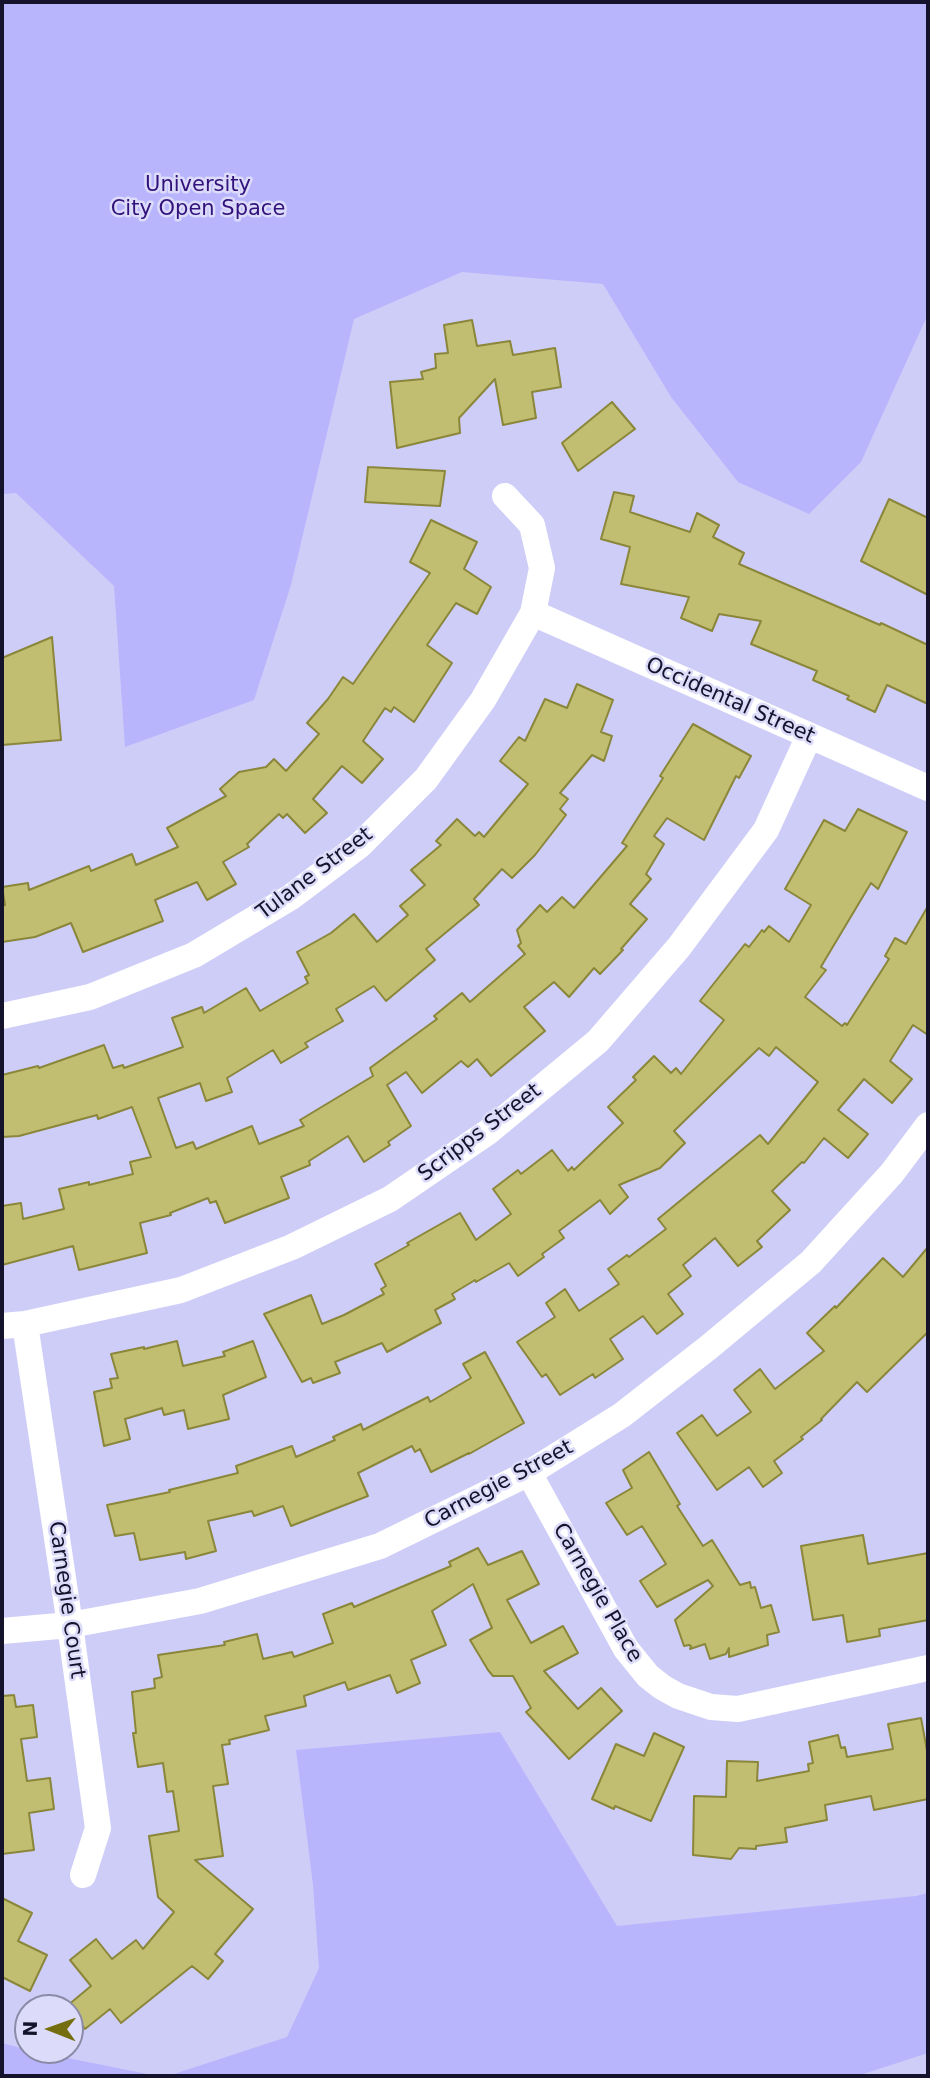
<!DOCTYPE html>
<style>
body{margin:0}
#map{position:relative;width:930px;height:2078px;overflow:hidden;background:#cecdf8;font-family:"DejaVu Sans",sans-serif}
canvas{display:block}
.frame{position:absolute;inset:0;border:4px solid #15122b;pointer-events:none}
.north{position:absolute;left:14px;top:1994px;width:70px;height:70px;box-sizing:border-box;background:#dcdbf9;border:2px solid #8c8ba7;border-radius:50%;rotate:271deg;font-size:19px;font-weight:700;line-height:28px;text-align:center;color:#15122b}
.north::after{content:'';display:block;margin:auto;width:24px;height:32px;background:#746e0e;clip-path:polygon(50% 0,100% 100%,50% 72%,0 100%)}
</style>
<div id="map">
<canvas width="930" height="2078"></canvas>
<div class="frame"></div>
<div class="north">N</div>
</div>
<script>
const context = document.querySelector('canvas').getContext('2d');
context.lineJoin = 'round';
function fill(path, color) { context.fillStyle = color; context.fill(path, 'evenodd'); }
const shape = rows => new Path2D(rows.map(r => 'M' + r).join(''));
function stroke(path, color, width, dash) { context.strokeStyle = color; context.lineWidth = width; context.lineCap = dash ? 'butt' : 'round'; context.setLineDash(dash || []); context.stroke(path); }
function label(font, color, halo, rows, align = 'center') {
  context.font = font + ' "DejaVu Sans",sans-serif'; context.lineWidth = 5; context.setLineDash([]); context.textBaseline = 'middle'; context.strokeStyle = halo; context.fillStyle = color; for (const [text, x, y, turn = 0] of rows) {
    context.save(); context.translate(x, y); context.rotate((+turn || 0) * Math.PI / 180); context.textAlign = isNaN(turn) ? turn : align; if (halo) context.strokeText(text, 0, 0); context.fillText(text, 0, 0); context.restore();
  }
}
const green = shape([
 [2,2,928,2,928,314,861,462,809,514,738,482,671,397,603,284,462,272,354,319,291,585,254,700,125,747,114,586,16,493,2,494],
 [500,1732,617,1926,916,1896,928,1893,928,2053,857,2076,168,2076,287,2037,319,1968,313,1885,296,1750],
 [2,2043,28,2050,157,2076,2,2076]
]);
const building = shape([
 [472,320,477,346,510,341,513,355,555,348,561,387,532,392,536,418,503,425,495,379,459,418,460,433,397,448,390,382,423,379,421,372,436,368,435,354,448,353,444,325,472,320],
 [612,402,635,429,578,471,562,443,612,402],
 [368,467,445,471,440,506,365,502,368,467],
 [614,492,634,496,630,512,690,532,697,513,719,525,713,537,744,553,739,564,880,625,881,623,928,645,928,704,887,685,875,712,847,699,849,696,813,680,817,671,751,644,761,621,719,614,712,631,681,618,689,597,621,584,630,547,601,539,614,492],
 [889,499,928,518,928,595,861,561,889,499],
 [431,520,477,542,464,569,491,587,477,614,456,603,427,645,452,663,414,722,394,707,391,712,385,708,363,741,383,759,362,783,342,766,313,799,327,813,305,833,287,814,283,818,279,814,247,844,249,847,223,862,236,884,207,900,197,882,155,900,163,921,83,952,71,923,35,937,2,942,2,906,5,905,2,887,28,883,29,890,89,866,91,871,132,854,136,865,178,847,167,828,226,796,220,789,239,772,266,767,274,759,286,771,319,734,307,723,328,699,343,677,353,684,430,573,410,562,431,520],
 [52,637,61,740,2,745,2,658,52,637],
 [577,684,613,700,601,732,612,736,604,761,592,755,560,793,568,799,560,809,566,815,535,855,512,878,502,869,474,899,479,905,426,949,435,960,386,1001,374,986,336,1009,343,1021,305,1043,308,1047,281,1063,273,1050,227,1078,232,1092,206,1101,200,1083,158,1098,176,1148,193,1142,196,1149,252,1126,259,1144,304,1126,300,1120,373,1076,370,1068,437,1019,434,1016,462,993,470,1002,525,954,518,946,521,943,517,930,540,905,547,912,562,897,574,908,627,846,622,843,663,778,660,776,693,724,751,756,739,778,736,776,704,840,667,818,654,836,664,844,646,874,651,879,630,904,647,919,621,949,623,950,600,974,594,968,569,997,554,982,524,1007,545,1031,491,1076,477,1059,468,1067,461,1061,422,1093,406,1072,387,1085,411,1126,388,1142,390,1145,364,1162,348,1136,309,1161,310,1165,281,1177,289,1198,225,1223,216,1201,210,1203,208,1198,170,1213,171,1215,140,1223,147,1253,79,1270,73,1246,2,1265,2,1206,21,1203,23,1219,64,1209,59,1189,89,1182,89,1185,133,1174,130,1162,151,1157,132,1107,98,1119,97,1115,19,1136,2,1137,2,1075,38,1066,39,1068,104,1045,113,1068,123,1065,124,1068,183,1047,172,1018,202,1007,204,1013,246,988,260,1011,308,983,305,977,309,975,297,952,331,933,354,914,377,942,408,915,400,906,425,885,411,870,441,845,436,841,457,819,475,836,479,832,484,837,528,784,500,761,519,737,525,741,545,699,567,708,577,684],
 [858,809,907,832,878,889,871,883,822,965,821,967,826,970,805,997,842,1026,845,1023,847,1025,889,959,885,956,895,938,906,944,928,906,928,1035,913,1025,890,1061,912,1079,892,1103,864,1079,838,1110,868,1134,848,1158,824,1138,804,1163,802,1162,772,1191,790,1210,757,1241,762,1247,738,1266,715,1238,683,1265,691,1276,668,1294,683,1314,657,1334,643,1316,610,1339,623,1359,595,1378,593,1374,560,1395,546,1374,542,1377,517,1342,555,1317,546,1303,565,1289,579,1311,619,1284,608,1269,627,1255,629,1257,666,1229,658,1219,760,1135,768,1144,818,1082,776,1047,769,1056,759,1048,674,1131,685,1143,660,1168,619,1185,628,1197,610,1214,600,1200,559,1231,564,1238,542,1254,544,1257,518,1276,509,1263,476,1282,475,1280,452,1294,455,1299,435,1310,441,1323,387,1352,382,1343,335,1362,340,1373,313,1383,311,1378,302,1382,264,1314,311,1295,322,1324,344,1315,384,1294,381,1289,386,1286,375,1264,409,1245,407,1243,460,1213,476,1240,511,1214,493,1189,518,1170,521,1174,552,1150,568,1171,572,1167,574,1170,623,1123,608,1107,636,1080,633,1077,654,1056,671,1073,676,1068,681,1074,724,1020,700,1001,745,944,749,947,762,930,764,932,769,926,789,942,811,905,785,889,824,820,845,831,858,809],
 [928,1247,928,1332,867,1392,857,1382,821,1419,822,1420,801,1437,803,1439,774,1461,782,1473,763,1487,749,1467,717,1490,677,1433,702,1415,717,1436,751,1412,734,1390,760,1369,775,1389,824,1351,807,1333,835,1306,836,1308,883,1258,903,1277,928,1247],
 [177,1341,183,1366,225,1356,223,1352,253,1341,266,1377,223,1395,229,1419,188,1429,184,1410,164,1415,162,1408,125,1419,130,1439,104,1446,94,1392,112,1388,110,1379,118,1378,111,1354,144,1347,144,1349,177,1341],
 [485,1352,524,1423,469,1454,469,1453,431,1472,420,1449,415,1452,412,1446,358,1473,368,1496,291,1526,283,1506,254,1516,252,1511,208,1521,216,1551,186,1559,185,1552,140,1560,134,1533,115,1536,107,1505,170,1492,169,1490,238,1473,236,1466,292,1446,296,1457,335,1440,333,1437,361,1424,363,1430,428,1397,430,1402,471,1378,463,1364,485,1352],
 [649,1452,680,1504,677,1506,703,1546,712,1540,740,1585,750,1582,751,1588,755,1587,761,1608,771,1605,779,1632,767,1635,768,1645,729,1657,729,1648,726,1654,710,1659,705,1644,690,1649,691,1646,689,1645,684,1646,675,1620,713,1586,708,1580,657,1607,640,1581,666,1564,642,1526,627,1535,606,1503,632,1488,623,1470,649,1452],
 [863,1535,868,1564,928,1553,928,1620,879,1629,880,1636,847,1642,843,1615,813,1620,801,1546,863,1535],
 [478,1548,488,1565,522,1551,539,1584,507,1600,531,1643,563,1626,578,1653,544,1671,578,1709,601,1688,622,1711,569,1759,526,1712,531,1708,513,1676,493,1676,488,1670,470,1640,492,1628,473,1584,432,1611,446,1645,411,1660,420,1683,397,1693,390,1675,348,1690,345,1682,304,1696,306,1706,265,1716,269,1730,229,1740,230,1744,222,1745,228,1784,213,1786,223,1856,195,1860,253,1909,215,1954,223,1961,208,1979,192,1966,121,2023,110,2009,85,2029,67,2006,91,1986,70,1960,96,1939,112,1959,136,1940,143,1949,174,1912,158,1897,149,1836,179,1831,173,1791,167,1792,163,1763,138,1767,133,1733,136,1733,132,1692,155,1688,154,1679,162,1677,158,1655,225,1645,224,1642,257,1634,263,1659,292,1652,294,1657,333,1643,323,1614,352,1603,354,1607,451,1566,449,1562,478,1548],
 [14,1695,16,1707,33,1705,37,1737,21,1739,27,1781,50,1778,54,1809,29,1813,34,1850,2,1854,2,1696,14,1695],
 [921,1718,928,1756,928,1799,874,1810,871,1796,825,1805,827,1820,785,1828,787,1842,756,1846,756,1849,739,1848,731,1859,693,1855,694,1796,726,1797,727,1761,758,1762,757,1781,809,1771,808,1764,813,1763,809,1742,838,1735,841,1748,845,1747,847,1757,893,1749,888,1724,921,1718],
 [654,1733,684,1747,651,1821,615,1806,614,1809,592,1799,616,1744,644,1756,654,1733],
 [2,1898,32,1913,18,1941,47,1955,30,1991,2,1977,2,1898]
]);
const street = shape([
 [533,613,928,788],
 [2,1016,90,997,194,955,291,897,360,845,426,779,483,700,533,613,542,568,532,525,505,496],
 [25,1324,70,1625,98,1828,83,1875],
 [2,1326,25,1324,181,1290,292,1247,390,1199,488,1132,598,1041,679,947,766,830,809,736],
 [529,1473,626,1649,648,1676,662,1687,678,1696,711,1707,738,1709,928,1668],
 [2,1631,70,1625,200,1601,380,1546,529,1473,622,1415,709,1347,811,1262,892,1173,928,1125]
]);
const parkNames = [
 ["University",198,186],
 ["City Open Space",198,210]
];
const streetNames = [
 ["Occidental Street",730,701,24],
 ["Tulane Street",315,874,-37],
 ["Scripps Street",480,1133,-37],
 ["Carnegie Street",499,1485,-28],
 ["Carnegie Place",597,1593,60],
 ["Carnegie Court",66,1600,82]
];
fill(green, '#b8b5fd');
fill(building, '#c2be71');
stroke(building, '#8a863a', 2);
stroke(street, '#fff', 26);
label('21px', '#32137c', '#dcdbf9', parkNames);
label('21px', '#15122b', '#dcdbf9', streetNames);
</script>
